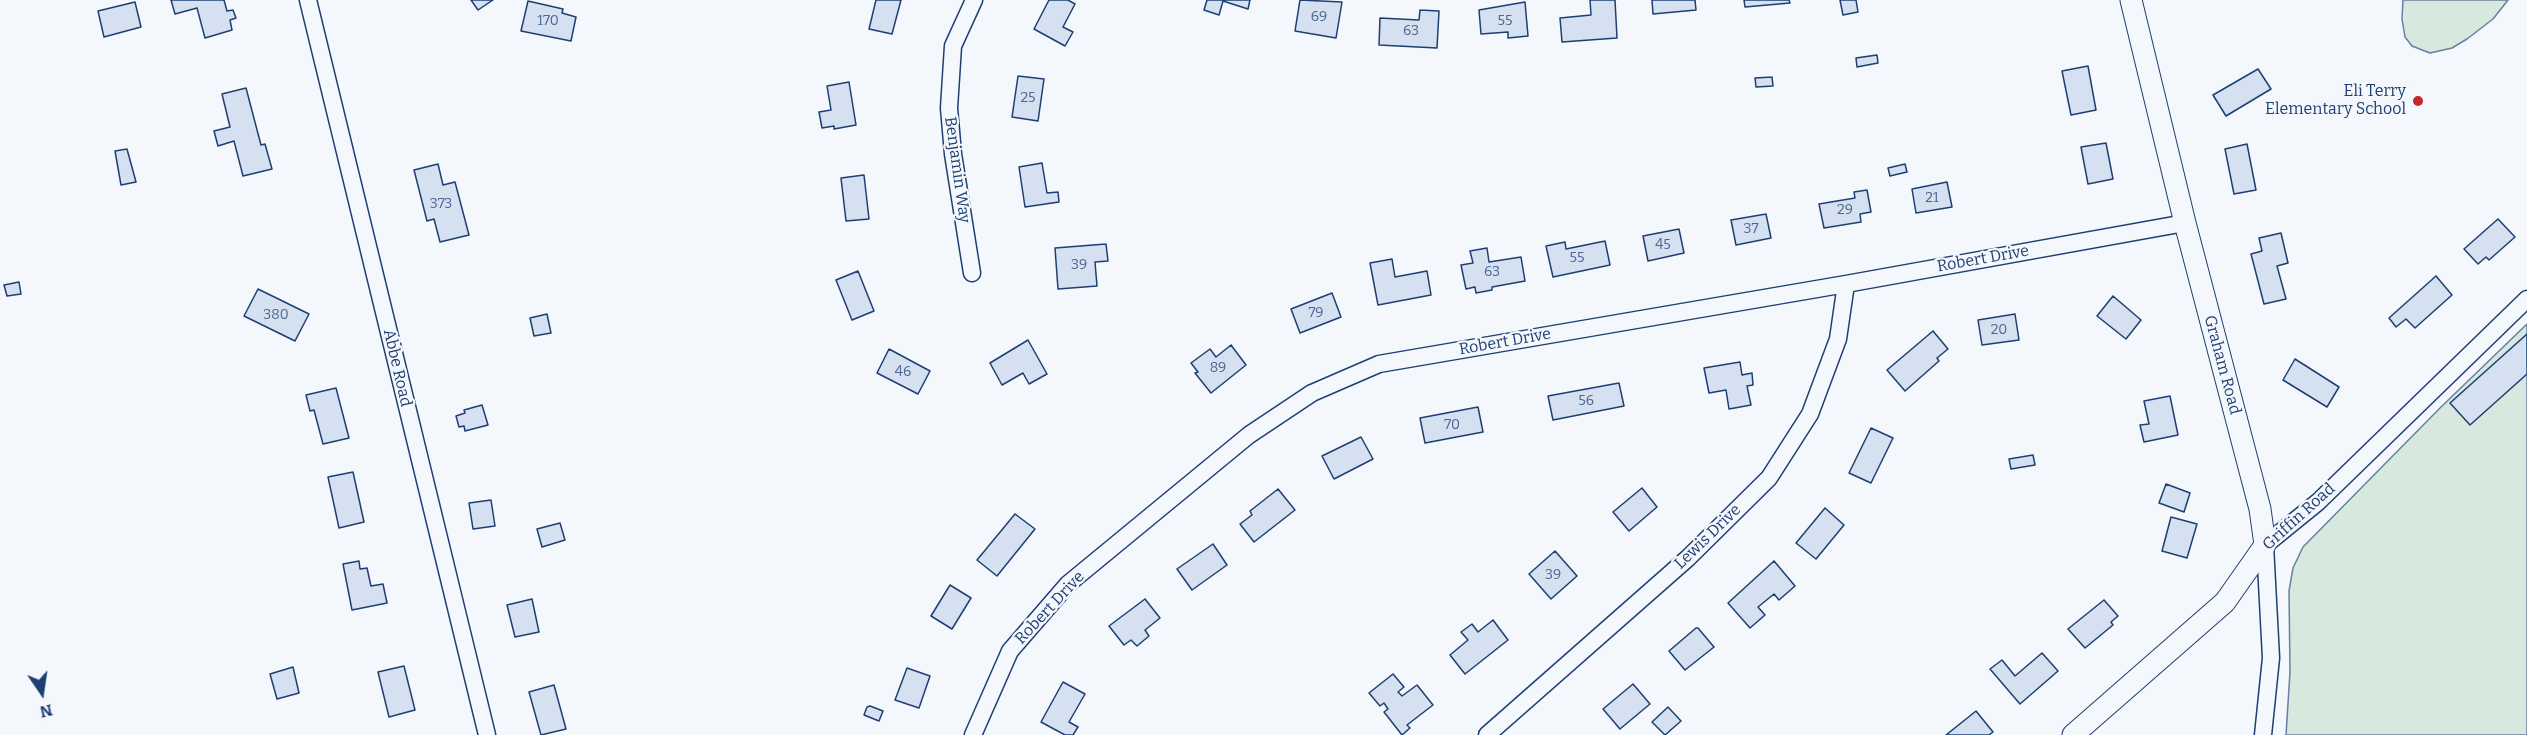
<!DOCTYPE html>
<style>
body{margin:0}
#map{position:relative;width:2527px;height:735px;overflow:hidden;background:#f4f7fb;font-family:Bitter,serif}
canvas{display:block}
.north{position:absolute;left:12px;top:663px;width:60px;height:60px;-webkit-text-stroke:4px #f4f7fb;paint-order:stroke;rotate:167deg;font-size:16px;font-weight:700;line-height:24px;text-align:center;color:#1d3f73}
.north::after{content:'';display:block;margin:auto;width:21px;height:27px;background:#1d3f73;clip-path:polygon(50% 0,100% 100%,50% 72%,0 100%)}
</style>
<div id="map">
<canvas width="2527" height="735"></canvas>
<div class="north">N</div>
</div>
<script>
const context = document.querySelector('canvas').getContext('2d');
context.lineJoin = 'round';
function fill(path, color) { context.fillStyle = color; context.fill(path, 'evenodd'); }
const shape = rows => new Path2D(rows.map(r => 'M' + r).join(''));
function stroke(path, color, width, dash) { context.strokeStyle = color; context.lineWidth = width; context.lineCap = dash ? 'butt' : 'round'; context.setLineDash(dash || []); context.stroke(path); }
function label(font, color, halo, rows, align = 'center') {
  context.font = font + ' Bitter,serif'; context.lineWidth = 4.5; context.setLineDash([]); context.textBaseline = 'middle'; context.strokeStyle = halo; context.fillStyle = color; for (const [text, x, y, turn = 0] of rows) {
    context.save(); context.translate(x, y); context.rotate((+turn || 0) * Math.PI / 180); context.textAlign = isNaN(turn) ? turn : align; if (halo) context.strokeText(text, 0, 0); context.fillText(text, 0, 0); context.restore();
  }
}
const green = shape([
 [2403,0,2508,0,2493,19,2467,39,2452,48,2430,53,2412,46,2405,37,2402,19,2403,0],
 [2527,324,2527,735,2286,735,2290,672,2289,591,2293,568,2303,547,2440,408,2527,324]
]);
const building = shape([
 [171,0,224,0,227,11,233,10,236,18,230,20,232,30,205,38,197,8,175,14,171,0],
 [471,0,493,0,478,10,471,0],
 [876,0,901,0,892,34,869,29,876,0],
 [1049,0,1068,0,1075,4,1063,27,1073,32,1065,46,1034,29,1049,0],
 [1207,0,1250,0,1248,9,1223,1,1219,15,1204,10,1207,0],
 [1300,0,1342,2,1336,38,1295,31,1300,0],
 [1590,0,1615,0,1617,38,1562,42,1560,18,1591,15,1590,0],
 [1652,0,1695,0,1696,10,1653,14,1652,0],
 [1744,0,1789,0,1790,3,1745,7,1744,0],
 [1840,0,1856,0,1858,12,1843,15,1840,0],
 [528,1,563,9,562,13,576,17,571,41,521,31,528,1],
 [135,2,141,27,104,37,98,11,135,2],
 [1525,2,1528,36,1508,38,1508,32,1481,34,1479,10,1525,2],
 [1420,10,1439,11,1437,48,1379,45,1380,18,1419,20,1420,10],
 [1877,55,1878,63,1857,67,1856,58,1877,55],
 [2088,66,2096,110,2071,115,2062,71,2088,66],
 [2258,69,2271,89,2226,116,2213,95,2258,69],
 [1018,76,1044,79,1038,121,1012,117,1018,76],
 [1772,77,1773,86,1756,87,1755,78,1772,77],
 [849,82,856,125,834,129,834,126,822,128,819,112,831,110,827,86,849,82],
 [246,88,261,145,265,144,272,169,243,176,234,141,218,146,214,131,230,127,222,94,246,88],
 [2106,143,2113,179,2088,184,2081,147,2106,143],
 [2247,144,2256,190,2234,194,2225,149,2247,144],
 [127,149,136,182,121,185,115,151,127,149],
 [1042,163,1047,193,1058,192,1059,202,1025,207,1019,167,1042,163],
 [438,164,443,185,455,182,469,235,440,242,434,219,427,221,414,170,438,164],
 [1905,164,1907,172,1890,176,1888,168,1905,164],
 [864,175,869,219,846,221,841,178,864,175],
 [1947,182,1952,207,1916,213,1912,189,1947,182],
 [1867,190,1871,212,1860,214,1861,222,1824,228,1819,204,1855,198,1854,192,1867,190],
 [1766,214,1771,238,1736,245,1731,220,1766,214],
 [2498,219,2515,237,2489,260,2486,257,2478,264,2464,249,2498,219],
 [1679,229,1684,253,1648,261,1643,236,1679,229],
 [2281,233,2288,263,2277,266,2286,299,2264,304,2251,254,2262,251,2259,238,2281,233],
 [1605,241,1610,265,1553,277,1546,246,1565,242,1566,249,1605,241],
 [1106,244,1108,261,1095,262,1097,286,1058,289,1055,248,1106,244],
 [1487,248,1489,262,1521,257,1525,281,1492,287,1492,290,1476,293,1475,287,1466,289,1461,265,1473,263,1470,251,1487,248],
 [1392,259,1395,277,1427,271,1431,295,1378,305,1370,263,1392,259],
 [858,271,874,311,852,320,836,280,858,271],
 [2436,276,2452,295,2415,328,2406,319,2396,327,2389,318,2436,276],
 [19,282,21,294,7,296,4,285,19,282],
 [258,289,309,314,295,341,244,316,258,289],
 [1332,293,1341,317,1300,333,1291,309,1332,293],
 [2113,296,2141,320,2126,339,2097,316,2113,296],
 [547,314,551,333,534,336,530,318,547,314],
 [2015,314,2019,340,1982,345,1978,320,2015,314],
 [1933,331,1948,349,1937,358,1939,361,1905,391,1887,370,1933,331],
 [2527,334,2527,374,2470,425,2450,403,2527,334],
 [1028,340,1047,374,1029,384,1023,373,1002,385,990,363,1028,340],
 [1231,345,1246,365,1211,393,1195,373,1198,372,1191,363,1210,349,1216,357,1231,345],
 [889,349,930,371,918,394,877,373,889,349],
 [2295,359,2339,387,2327,407,2283,380,2295,359],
 [1740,362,1742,375,1752,373,1753,385,1747,386,1751,405,1729,409,1726,390,1709,393,1704,368,1740,362],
 [1619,383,1624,406,1553,420,1548,396,1619,383],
 [336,388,349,438,323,444,314,410,310,411,306,395,336,388],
 [2170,396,2178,435,2144,442,2140,425,2149,424,2144,401,2170,396],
 [482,405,488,425,465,431,464,426,459,427,456,416,465,413,464,410,482,405],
 [1478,407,1483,432,1425,443,1420,418,1478,407],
 [1871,428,1893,438,1871,483,1849,473,1871,428],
 [1361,437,1373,459,1334,479,1322,456,1361,437],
 [2033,455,2035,465,2011,469,2009,459,2033,455],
 [353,472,364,522,339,528,328,477,353,472],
 [2166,484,2190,493,2184,512,2159,503,2166,484],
 [1642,488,1657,507,1629,531,1613,512,1642,488],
 [1278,489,1295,510,1254,542,1240,524,1252,515,1250,511,1278,489],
 [491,500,495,526,473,529,469,503,491,500],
 [1825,508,1844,525,1816,559,1796,543,1825,508],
 [1015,514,1035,529,997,576,977,560,1015,514],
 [2171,517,2197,524,2187,558,2162,551,2171,517],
 [560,523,565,540,542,547,537,529,560,523],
 [1213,544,1227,565,1192,590,1177,569,1213,544],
 [1555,551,1577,576,1551,599,1529,574,1555,551],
 [359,561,360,569,367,568,371,586,383,584,387,603,352,610,343,564,359,561],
 [1774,561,1795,586,1779,600,1774,594,1758,607,1765,615,1750,628,1728,603,1774,561],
 [950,585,971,598,952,629,931,616,950,585],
 [532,599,539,632,515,637,507,605,532,599],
 [1145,599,1160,618,1145,630,1149,636,1137,646,1131,640,1124,645,1109,626,1145,599],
 [2104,600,2118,616,2111,622,2113,625,2085,648,2068,629,2104,600],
 [1493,620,1508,640,1465,674,1450,655,1468,640,1461,632,1472,624,1478,632,1493,620],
 [1696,628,1698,628,1714,647,1685,670,1669,651,1696,628],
 [2042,653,2058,671,2020,704,1990,669,2002,660,2015,676,2042,653],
 [404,666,415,710,389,717,378,672,404,666],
 [293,667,299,693,277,699,270,674,293,667],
 [907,668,930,676,919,708,895,700,907,668],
 [1393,674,1404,687,1398,692,1402,696,1417,685,1433,705,1407,725,1410,728,1402,735,1384,712,1388,709,1384,703,1380,706,1369,693,1393,674],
 [1063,682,1085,694,1069,722,1078,727,1073,735,1065,735,1041,722,1063,682],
 [1633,684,1650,704,1620,729,1603,709,1633,684],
 [554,685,566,729,541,735,529,692,554,685],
 [870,706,883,711,879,721,864,715,867,707,870,706],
 [1668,707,1681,721,1665,735,1652,722,1668,707],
 [1976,711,1993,732,1989,735,1946,735,1976,711]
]);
const minor = shape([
 [308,0,487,735],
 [972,273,953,154,949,108,953,46,974,0],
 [973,735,1010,651,1068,584,1249,435,1312,393,1379,364,1846,284,2185,223],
 [1487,735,1688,558,1769,478,1810,414,1838,339,1846,284],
 [2263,735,2271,658,2265,545,2318,502,2527,299]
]);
const tertiary = shape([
 [2073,735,2225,602,2265,545,2260,509,2185,223,2131,0]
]);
const markers = [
 [2418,101,6,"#c62828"]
];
const numberNames = [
 ["69",1319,17],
 ["170",548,21],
 ["55",1505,21],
 ["63",1411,31],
 ["25",1028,98],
 ["21",1932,198],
 ["373",441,204],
 ["29",1845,210],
 ["37",1751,229],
 ["45",1663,245],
 ["55",1577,258],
 ["39",1079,265],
 ["63",1492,272],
 ["79",1316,313],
 ["380",276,315],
 ["20",1999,330],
 ["89",1218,368],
 ["46",903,372],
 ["56",1586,401],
 ["70",1452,425],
 ["39",1553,575]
];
const poiNames = [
 ["Eli Terry",2406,92],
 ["Elementary School",2406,110]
];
const streetNames = [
 ["Benjamin Way",957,170,82],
 ["Robert Drive",1983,259,-10],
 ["Robert Drive",1505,342,-10],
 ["Graham Road",2222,365,75],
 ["Abbe Road",397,368,77],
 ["Griffin Road",2299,517,-42],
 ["Lewis Drive",1708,537,-44],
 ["Robert Drive",1050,608,-47]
];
fill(green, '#d7e8df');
stroke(green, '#687fa3', 1.5);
fill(building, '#d5e0f0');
stroke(building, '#1d3f73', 1.5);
stroke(minor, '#1d3f73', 19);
stroke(tertiary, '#1d3f73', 23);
stroke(minor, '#f4f7fb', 16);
stroke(tertiary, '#f4f7fb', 21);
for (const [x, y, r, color] of markers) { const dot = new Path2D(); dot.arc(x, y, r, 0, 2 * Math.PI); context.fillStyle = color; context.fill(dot); stroke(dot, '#f4f7fb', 2); }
label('14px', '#4b6792', null, numberNames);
label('16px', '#1d3f73', '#f4f7fb', poiNames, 'right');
label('16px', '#1d3f73', '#f4f7fb', streetNames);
</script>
